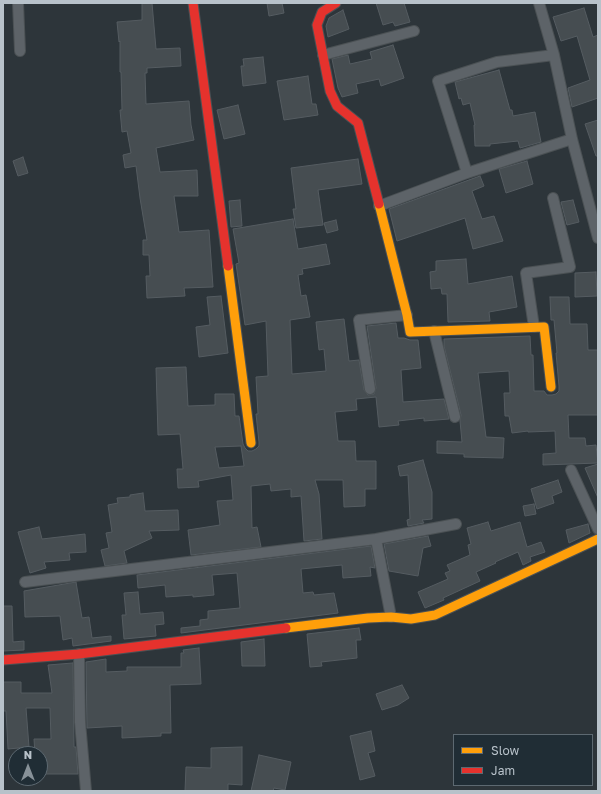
<!DOCTYPE html>
<style>
body{margin:0}
#map{position:relative;width:601px;height:794px;overflow:hidden;background:#2d353a;font-family:"Golos Text",sans-serif}
canvas{display:block}
.frame{position:absolute;inset:0;border:4px solid #b8c2ca;pointer-events:none}
.legend{position:absolute;left:453px;top:734px;width:140px;height:52px;box-sizing:border-box;background:#202d35;border:1px solid #5d6971;margin:0;padding:5px 7px;list-style:none;font-size:12px;color:#b8c2ca}
.legend li{display:flex;align-items:center;gap:8px;height:20px}
.legend b{width:20px;border:1px solid #5d6971}
.north{position:absolute;left:8px;top:746px;width:40px;height:40px;box-sizing:border-box;background:#202d35;border:1px solid #5d6971;border-radius:50%;rotate:0deg;font-size:11px;font-weight:700;line-height:16px;text-align:center;color:#b8c2ca}
.north::after{content:'';display:block;margin:auto;width:14px;height:18px;background:#879198;clip-path:polygon(50% 0,100% 100%,50% 72%,0 100%)}
</style>
<div id="map">
<canvas width="601" height="794"></canvas>
<div class="frame"></div>
<ul class="legend">
<li><b style="height:5px;background:#ff9f0a"></b>Slow</li>
<li><b style="height:5px;background:#e5322d"></b>Jam</li>
</ul>
<div class="north">N</div>
</div>
<script>
const context = document.querySelector('canvas').getContext('2d');
context.lineJoin = 'round';
function fill(path, color) { context.fillStyle = color; context.fill(path, 'evenodd'); }
const shape = rows => new Path2D(rows.map(r => 'M' + r).join(''));
function stroke(path, color, width, dash) { context.strokeStyle = color; context.lineWidth = width; context.lineCap = dash ? 'butt' : 'round'; context.setLineDash(dash || []); context.stroke(path); }
const building = shape([
 [142,3,152,3,156,49,180,48,181,66,147,68,147,73,145,73,146,104,189,101,191,125,194,140,156,148,160,172,197,170,198,196,174,196,179,232,209,230,213,287,184,288,185,296,147,298,146,276,150,276,149,255,143,255,143,240,147,240,140,198,136,166,125,168,123,155,131,153,127,131,122,132,120,110,122,110,121,72,120,72,120,41,119,42,117,22,142,20,142,3],
 [267,3,282,3,284,13,269,16,267,3],
 [376,3,404,3,410,22,395,26,393,22,383,25,376,3],
 [584,8,593,37,598,35,598,98,572,107,568,88,590,80,577,36,561,41,553,17,584,8],
 [343,10,349,29,328,37,326,26,329,18,343,10],
 [393,45,404,78,381,86,379,79,356,84,358,93,342,97,338,88,332,59,348,55,350,64,372,59,370,52,393,45],
 [263,57,266,83,243,86,241,66,244,66,243,59,263,57],
 [499,70,510,110,512,110,513,116,535,112,541,142,520,148,518,141,490,144,490,146,475,146,474,125,475,125,470,103,463,105,461,98,459,99,455,82,499,70],
 [308,76,312,104,316,104,318,115,284,120,277,81,308,76],
 [238,105,245,134,224,139,217,110,238,105],
 [598,120,598,156,596,156,585,124,598,120],
 [23,157,28,173,18,176,13,161,23,157],
 [358,159,362,184,318,190,323,225,296,228,293,209,296,209,291,168,358,159],
 [527,161,533,184,506,193,499,169,527,161],
 [480,176,484,186,472,191,482,219,494,216,503,241,473,249,465,218,397,241,389,209,480,176],
 [240,200,242,226,231,227,229,201,240,200],
 [573,200,579,222,567,225,561,202,573,200],
 [293,219,298,249,326,244,330,264,302,269,303,274,298,275,301,296,306,295,310,317,290,320,292,374,326,371,324,349,319,350,316,322,344,319,349,361,359,360,364,390,368,395,374,394,376,388,367,326,396,323,398,338,404,338,410,340,418,340,421,368,401,370,403,402,444,399,449,419,424,421,424,418,398,421,399,425,379,427,376,397,356,399,357,410,335,412,338,441,355,441,356,461,376,461,376,489,365,489,365,506,344,507,343,480,315,480,319,494,322,539,304,541,301,496,291,497,291,489,271,491,270,484,251,486,252,528,257,527,261,547,191,555,188,530,220,525,217,501,233,500,231,475,198,481,199,487,178,488,177,469,183,469,180,434,158,435,156,368,186,367,188,406,215,405,215,394,234,394,235,416,239,416,243,444,245,448,248,451,252,451,256,449,259,446,259,442,256,414,258,414,256,377,268,376,266,321,245,325,236,264,239,263,233,229,293,219],
 [241,446,244,466,219,468,215,447,241,446],
 [336,220,338,230,327,233,324,223,336,220],
 [466,259,468,284,512,276,517,307,489,312,490,321,448,322,447,294,442,294,441,288,431,289,430,272,436,271,436,261,466,259],
 [596,272,597,296,575,297,575,273,596,272],
 [221,296,228,353,199,357,196,327,210,325,207,297,221,296],
 [550,297,569,297,570,324,587,324,588,350,598,350,598,415,568,415,569,438,585,438,586,446,596,445,598,463,543,465,543,454,556,453,555,431,528,432,528,431,512,433,509,416,505,416,504,393,510,393,509,371,478,373,486,437,504,438,503,458,464,457,464,454,437,453,437,441,462,442,460,421,461,415,444,346,444,339,530,336,531,355,533,355,534,391,544,391,547,395,552,395,556,394,559,391,559,386,556,353,557,353,554,320,551,320,550,297],
 [423,460,432,492,432,519,422,520,424,523,408,526,407,520,410,519,408,475,400,476,398,466,423,460],
 [598,464,598,498,585,468,598,464],
 [558,480,562,492,552,496,554,503,537,509,531,489,558,480],
 [143,493,145,511,178,510,179,530,149,531,152,538,124,551,127,563,105,566,101,550,109,548,106,533,112,532,108,505,118,503,117,498,130,497,130,495,143,493],
 [534,504,536,514,525,516,523,506,534,504],
 [488,522,491,531,520,522,527,547,541,542,545,552,530,557,531,561,523,565,518,552,495,562,496,563,476,572,480,581,443,598,444,600,425,608,418,592,448,579,445,573,450,571,447,565,470,555,468,545,471,544,467,528,488,522],
 [588,524,590,533,569,543,566,530,588,524],
 [39,527,42,539,85,534,86,552,69,553,70,560,44,562,46,568,30,573,18,532,39,527],
 [428,536,431,546,423,548,418,576,389,571,384,544,428,536],
 [371,546,375,568,370,567,371,576,343,578,342,565,301,569,303,593,313,592,314,595,334,593,338,613,181,633,181,628,200,626,200,620,208,619,208,611,240,608,237,573,212,575,214,595,193,597,193,595,166,597,165,585,138,588,137,575,371,546],
 [76,582,82,618,89,617,92,638,111,636,111,641,73,646,72,638,63,640,60,616,25,617,24,591,76,582],
 [138,592,140,614,163,612,164,624,155,625,156,636,124,639,122,615,126,615,124,593,138,592],
 [3,606,12,606,13,642,24,641,24,650,3,651,3,606],
 [359,628,361,640,356,640,357,658,321,662,322,666,310,667,307,634,359,628],
 [264,639,265,666,242,666,241,642,264,639],
 [199,648,201,684,170,685,171,733,161,733,161,736,122,738,122,726,87,728,86,662,106,659,106,672,127,671,127,667,181,667,181,653,184,653,183,650,199,648],
 [73,663,74,747,76,747,78,774,40,774,40,754,35,754,34,739,51,739,50,708,26,708,29,747,8,749,6,711,3,711,3,682,21,682,21,693,52,693,48,665,73,663],
 [402,685,409,698,398,705,382,710,376,694,402,685],
 [371,731,375,751,368,753,375,776,360,780,350,736,371,731],
 [242,747,242,785,228,784,228,791,185,791,186,767,211,768,211,748,242,747],
 [259,755,291,762,285,790,274,788,273,791,251,791,259,755]
]);
const street = shape([
 [18,3,20,51],
 [539,3,554,55,572,139,598,238],
 [323,55,414,31],
 [467,173,438,81,497,62,554,55],
 [379,206,467,173,572,139],
 [534,327,526,273,570,267,553,198],
 [434,331,455,417],
 [370,389,359,320,407,315],
 [571,470,598,529],
 [376,539,391,617],
 [25,582,376,539,456,524],
 [79,654,80,722,86,791]
]);
const slow = shape([
 [379,204,407,315,410,332,544,327,551,387],
 [228,266,251,443],
 [286,628,368,618,391,617,411,619,435,615,598,539]
]);
const jam = shape([
 [193,3,228,266],
 [336,3,322,12,317,25,330,91,337,106,358,123,379,204],
 [3,660,79,654,286,628]
]);
fill(building, '#464d51');
stroke(building, '#555c61', 1);
stroke(street, '#4b5154', 12);
stroke(slow, '#4b5154', 11);
stroke(jam, '#4b5154', 11);
stroke(street, '#5d6368', 10);
stroke(slow, '#ff9f0a', 9);
stroke(jam, '#e5322d', 9);
</script>
